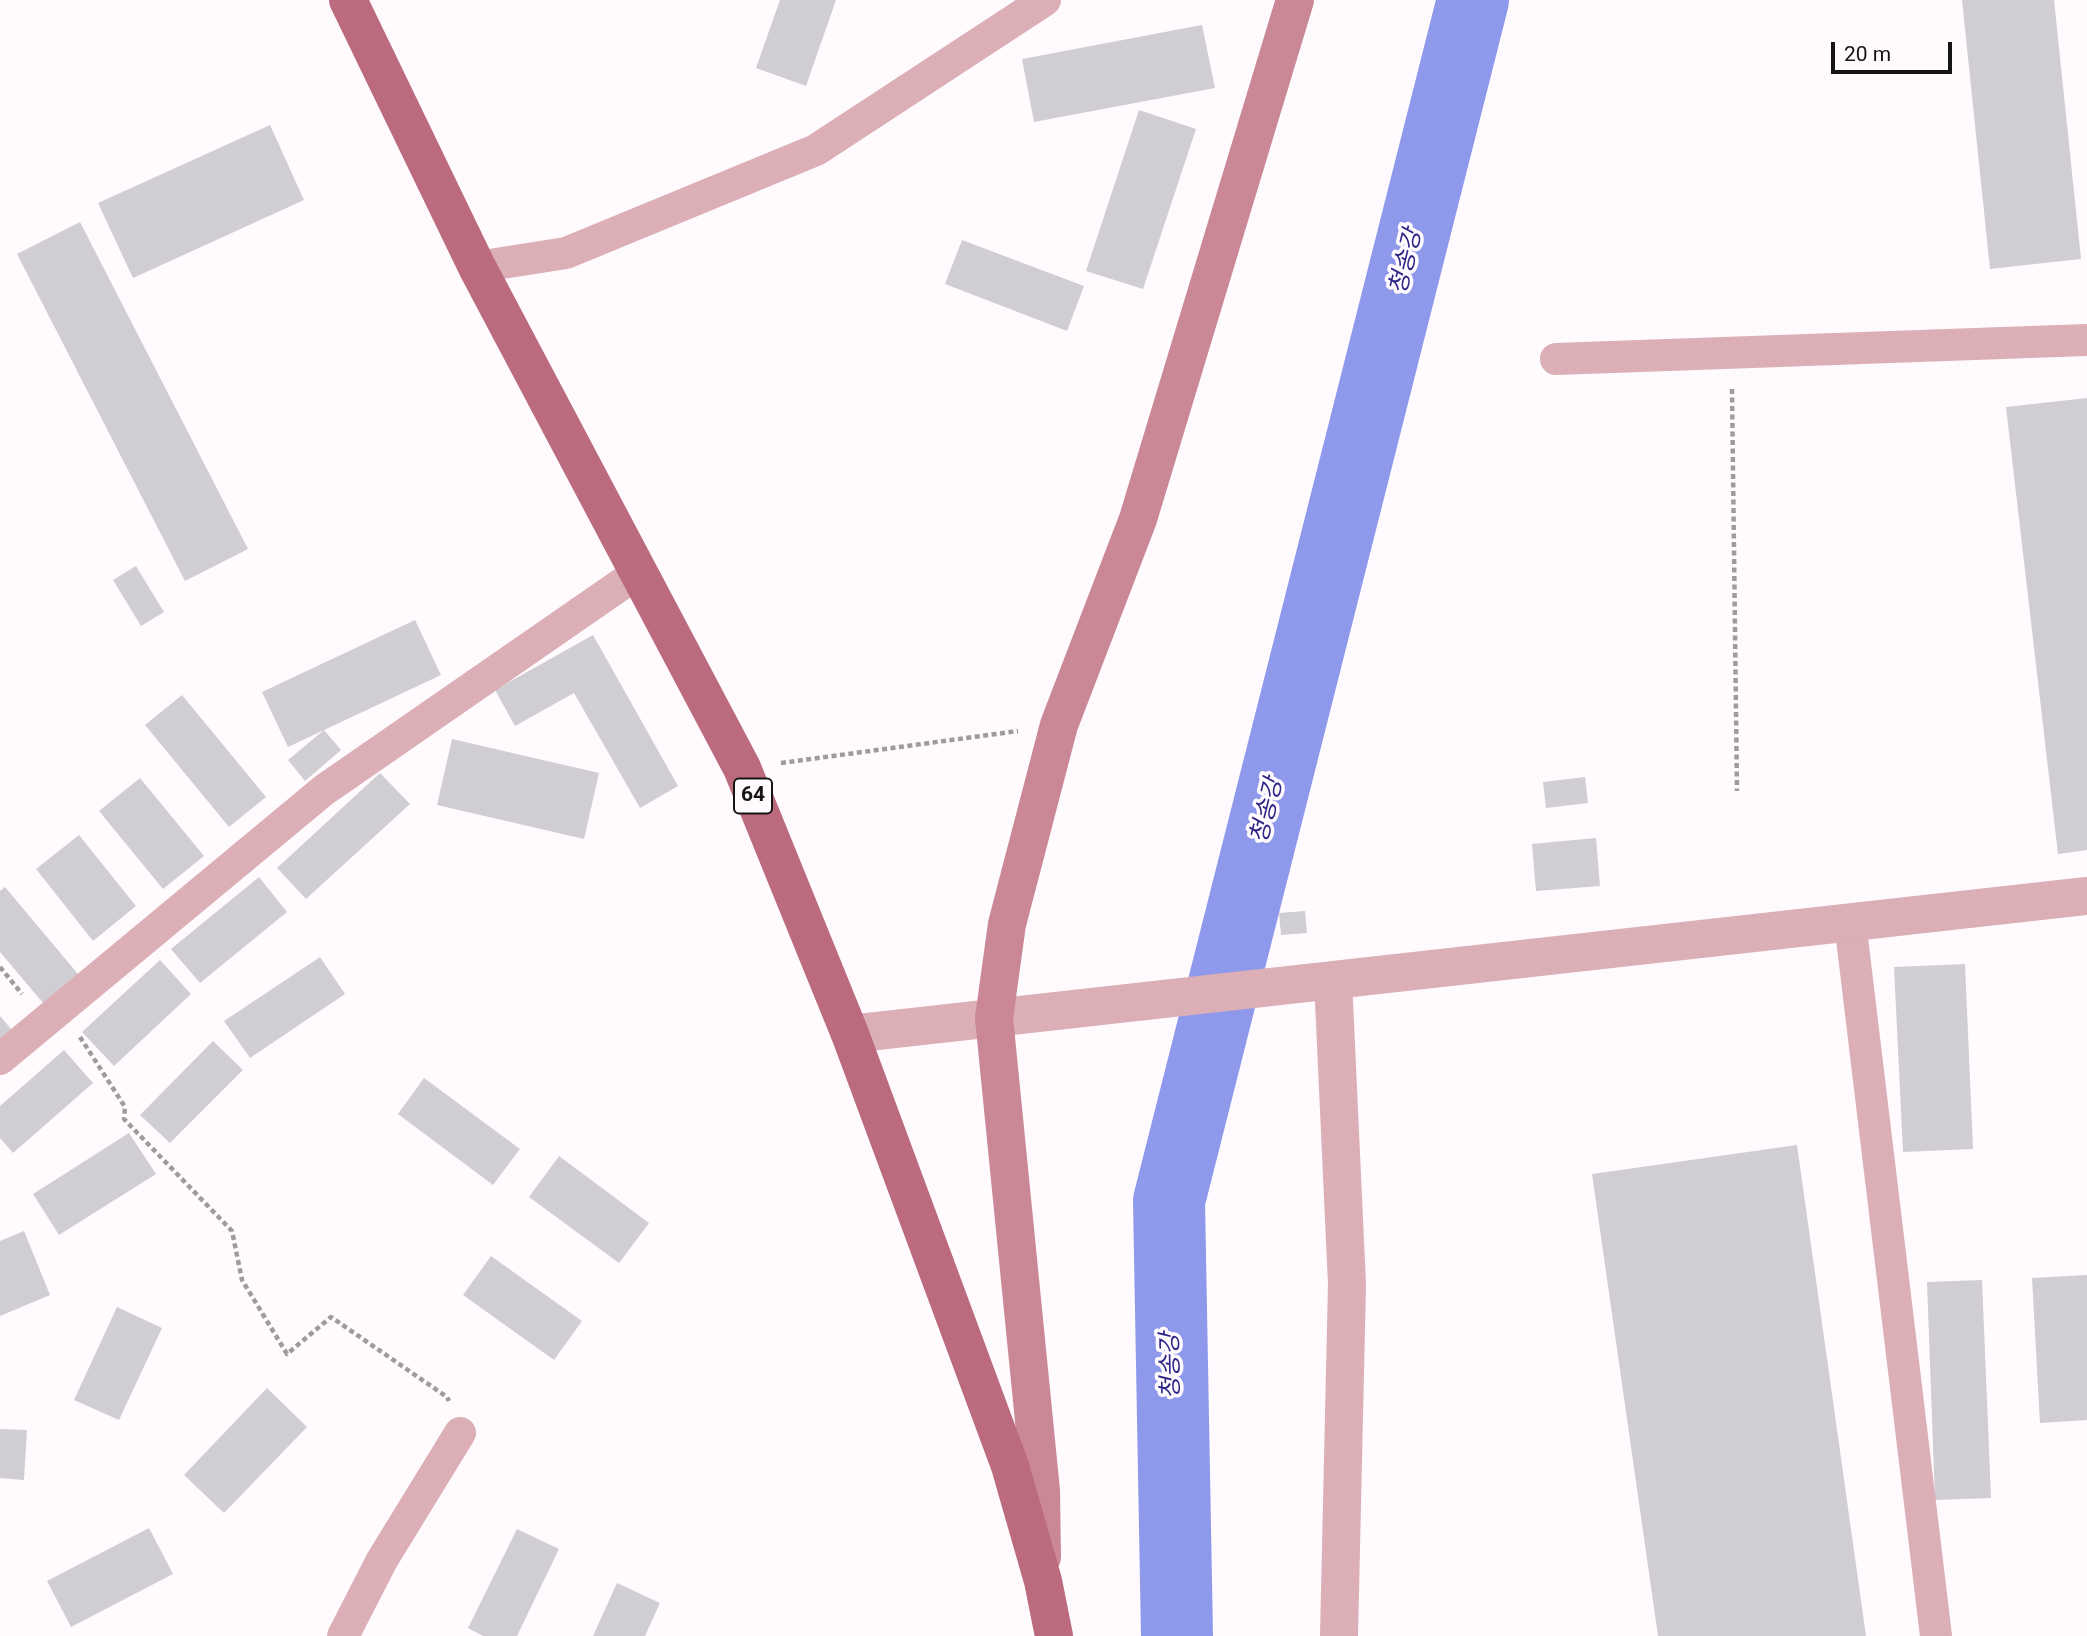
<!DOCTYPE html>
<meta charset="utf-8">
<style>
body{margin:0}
#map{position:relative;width:2087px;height:1636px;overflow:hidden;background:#fefafd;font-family:Roboto,sans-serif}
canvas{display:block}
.scale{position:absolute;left:1831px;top:42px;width:121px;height:32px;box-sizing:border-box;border:4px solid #161516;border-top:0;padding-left:9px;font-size:21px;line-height:24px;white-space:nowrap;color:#161516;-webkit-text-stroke:5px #fefafd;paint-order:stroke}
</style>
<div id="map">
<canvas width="2087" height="1636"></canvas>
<div class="scale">20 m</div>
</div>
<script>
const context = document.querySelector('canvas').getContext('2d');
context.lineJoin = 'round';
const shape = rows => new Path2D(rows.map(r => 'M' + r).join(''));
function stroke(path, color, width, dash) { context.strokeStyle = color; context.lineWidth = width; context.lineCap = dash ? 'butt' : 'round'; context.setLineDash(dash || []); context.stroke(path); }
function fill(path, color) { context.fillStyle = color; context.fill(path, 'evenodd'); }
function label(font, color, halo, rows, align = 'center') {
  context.font = font + ' Roboto,"Noto Sans KR",sans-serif'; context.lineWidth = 7; context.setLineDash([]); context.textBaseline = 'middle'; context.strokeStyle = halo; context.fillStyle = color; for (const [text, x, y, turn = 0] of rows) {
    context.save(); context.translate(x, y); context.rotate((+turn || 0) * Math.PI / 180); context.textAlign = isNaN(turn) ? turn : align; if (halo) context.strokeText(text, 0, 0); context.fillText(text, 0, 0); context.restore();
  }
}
const river = shape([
 [1177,1636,1169,1201,1473,0]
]);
const building = shape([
 [780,0,836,0,806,86,756,68],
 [1962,0,2054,0,2081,259,1990,269],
 [1202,25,1215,88,1034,122,1022,59],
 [1139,110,1196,129,1143,289,1086,271],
 [270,125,304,200,133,278,98,203],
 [80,222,248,549,185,581,17,254],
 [962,240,1084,286,1067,331,945,284],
 [2087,398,2087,850,2058,854,2006,407],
 [136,566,164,612,141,626,113,580],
 [415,620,441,675,288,747,262,692],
 [593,635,678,786,640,808,574,693,515,726,495,690],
 [182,695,266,797,229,827,145,725],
 [324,730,341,750,305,781,288,760],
 [452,739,599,773,584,839,437,805],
 [380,773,410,804,306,899,277,868],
 [1585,777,1588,803,1546,808,1543,782],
 [140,778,204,856,163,889,99,811],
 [79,835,136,906,93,941,36,869],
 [1596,838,1600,886,1536,891,1532,844],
 [259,877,287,912,200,983,171,949],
 [5,887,78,974,43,1003,0,952,0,891],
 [1305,911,1307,933,1281,935,1279,913],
 [320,957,345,994,250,1058,224,1021],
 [160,960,191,994,114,1066,82,1032],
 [1965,964,1973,1149,1903,1152,1894,967],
 [0,1016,12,1030,0,1040],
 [213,1041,243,1070,170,1143,140,1115],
 [64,1050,93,1083,13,1153,0,1138,0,1106],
 [424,1078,520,1149,493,1185,398,1114],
 [129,1133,156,1174,59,1235,33,1194],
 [1797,1145,1866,1636,1658,1636,1592,1174],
 [559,1156,649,1223,619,1263,529,1197],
 [24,1231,50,1295,0,1316,0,1241],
 [491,1256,582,1321,554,1360,463,1295],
 [2087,1275,2087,1420,2040,1423,2032,1278],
 [1982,1280,1991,1498,1935,1500,1927,1282],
 [117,1307,162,1328,119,1420,74,1400],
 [267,1388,307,1427,224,1513,184,1475],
 [0,1429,27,1430,24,1480,0,1478],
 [149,1528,173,1574,71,1627,47,1581],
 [517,1529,559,1549,517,1636,483,1636,468,1628],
 [617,1583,660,1603,645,1636,593,1636]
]);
const path = shape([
 [1732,389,1737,791],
 [781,763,1018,731],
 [0,967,22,994],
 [80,1037,125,1107,124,1119,232,1231,242,1280,287,1354,331,1317,447,1397,449,1401]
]);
const minor = shape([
 [477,267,566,253,816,150,1045,0],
 [1556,359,2087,340],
 [1850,922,1936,1636],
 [0,1059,324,790,639,572],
 [343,1636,382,1560,460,1433]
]);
const tertiary = shape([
 [1333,980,1347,1284,1339,1636],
 [850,1034,2087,896]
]);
const secondary = shape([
 [1042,1557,1041,1491,994,1018,1007,924,1059,725,1138,519,1295,0]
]);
const primary = shape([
 [348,0,477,267,742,768,850,1034,1010,1466,1043,1581,1054,1636]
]);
const shields = [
 [753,796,38]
];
const shieldNames = [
 ["64",753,796]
];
const waterNames = [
 ["청송강",1407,262,-76],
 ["청송강",1268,811,-76],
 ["청송강",1172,1366,-91]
];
stroke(river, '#8f99ec', 72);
fill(building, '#d0ced2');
stroke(path, '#9d9b9d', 4.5, [5, 3.5]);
stroke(minor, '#dcaeb6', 32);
stroke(tertiary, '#dcaeb6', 38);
stroke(secondary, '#ca8795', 38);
stroke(primary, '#bb6b7d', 38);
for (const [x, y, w] of shields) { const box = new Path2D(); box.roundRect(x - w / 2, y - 17.5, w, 35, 5); context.fillStyle = '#fefafd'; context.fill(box); stroke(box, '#161516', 2); }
label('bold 21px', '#161516', null, shieldNames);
label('italic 24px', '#2c2585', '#fefafd', waterNames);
</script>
